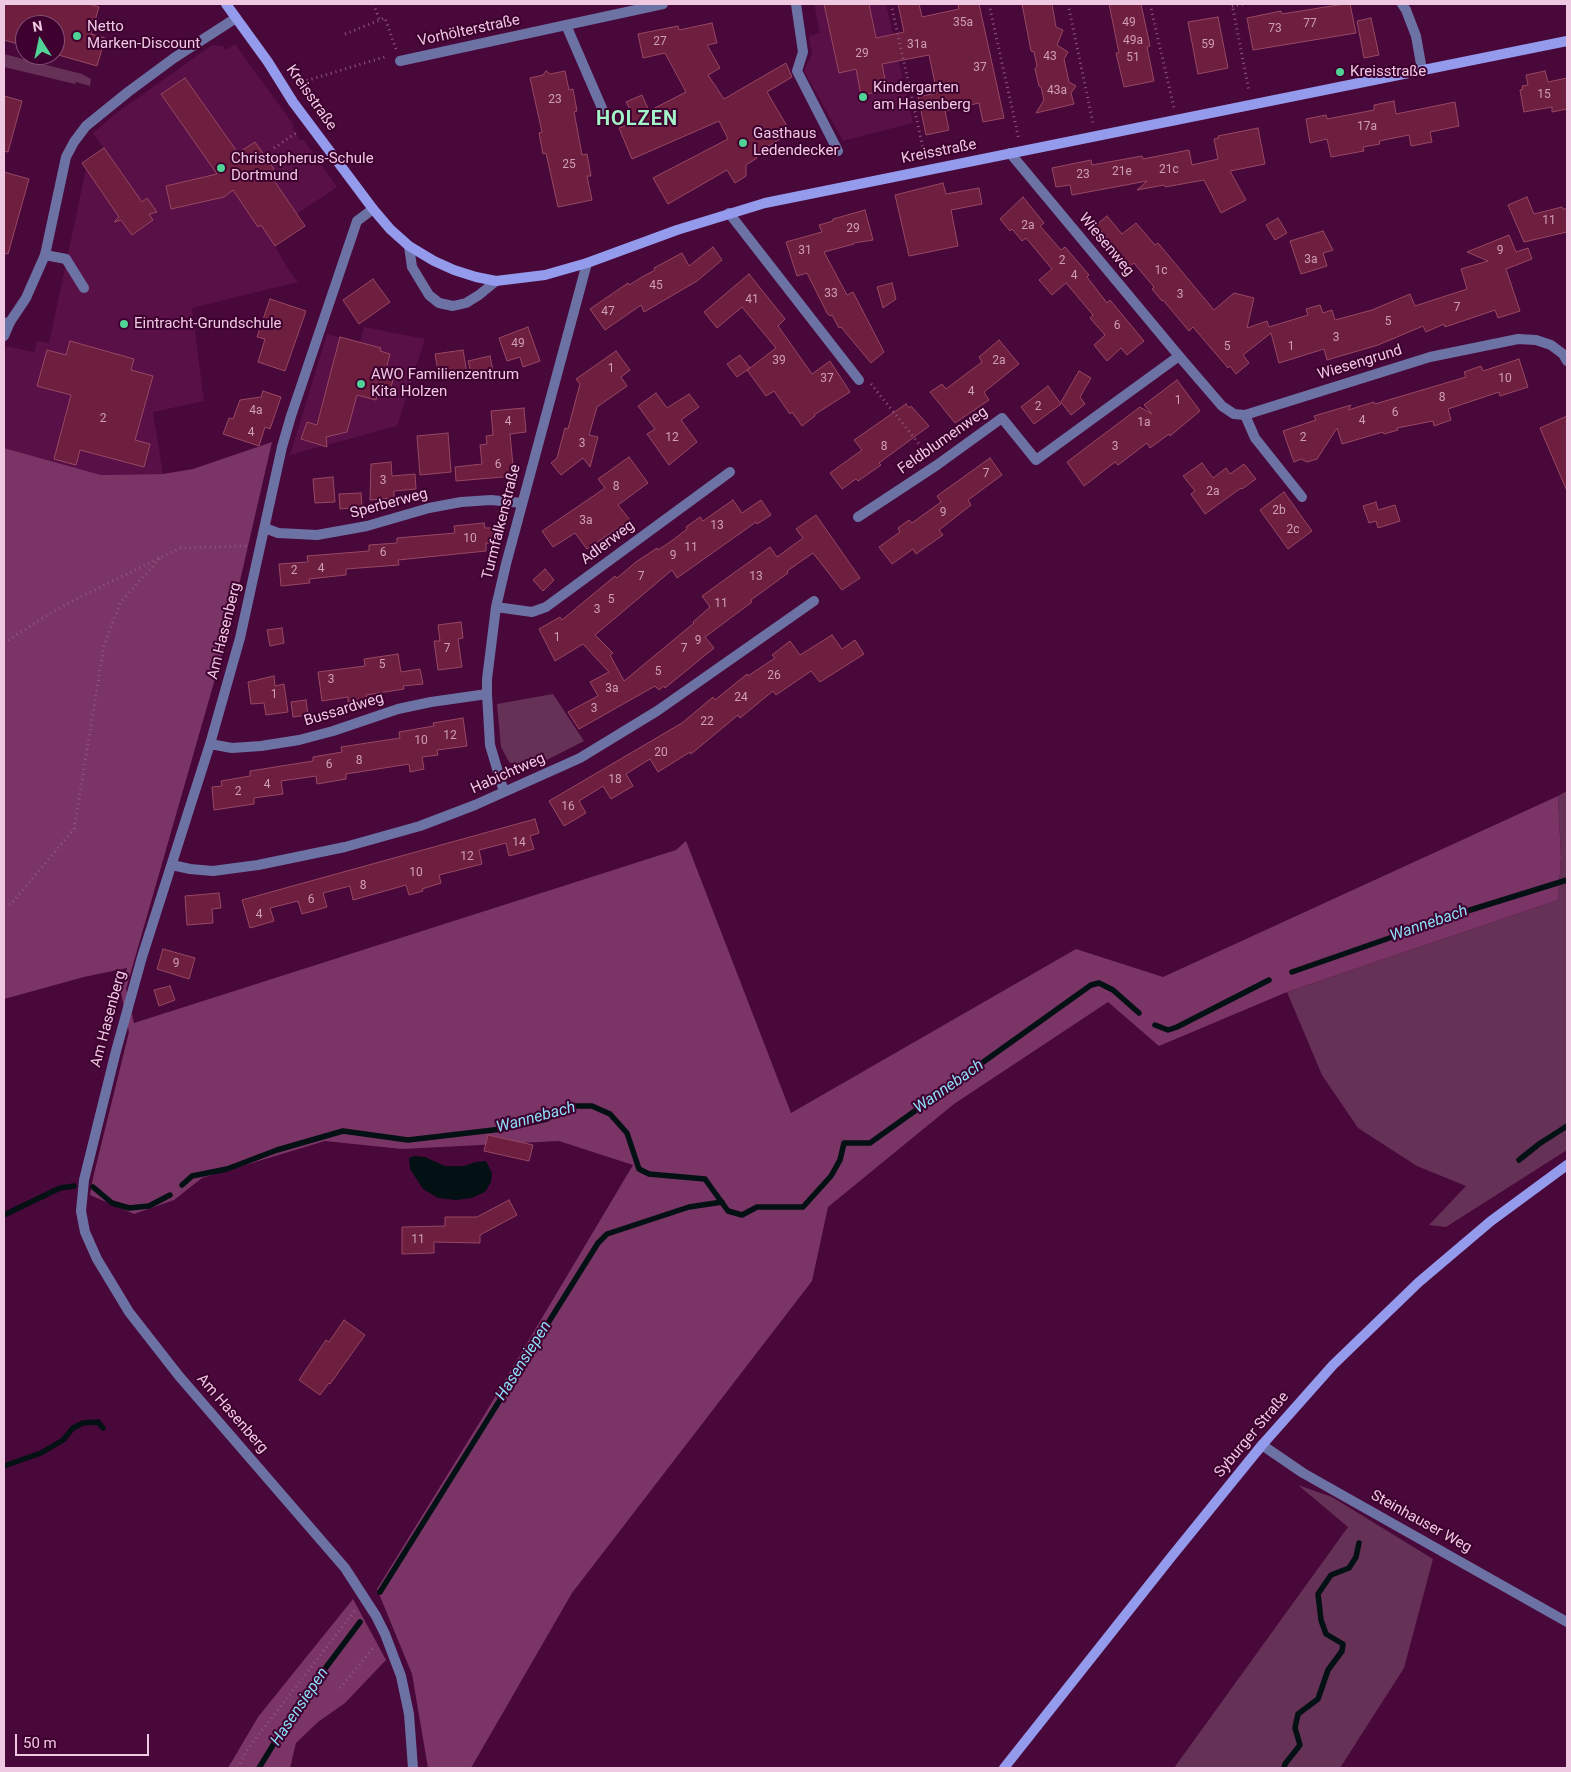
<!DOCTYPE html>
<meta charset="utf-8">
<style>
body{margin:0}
#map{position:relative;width:1571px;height:1772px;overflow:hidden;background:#49083a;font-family:Roboto,sans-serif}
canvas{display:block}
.frame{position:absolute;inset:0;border:5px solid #efc8e1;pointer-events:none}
.north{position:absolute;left:15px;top:15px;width:50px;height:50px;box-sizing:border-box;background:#3d002f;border:1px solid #845076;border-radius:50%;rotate:350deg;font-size:14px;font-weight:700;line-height:20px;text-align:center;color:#efc8e1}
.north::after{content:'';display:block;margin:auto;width:18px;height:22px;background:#51d397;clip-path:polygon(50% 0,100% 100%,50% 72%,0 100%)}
.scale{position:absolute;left:15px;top:1734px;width:134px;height:22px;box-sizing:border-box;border:2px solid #efc8e1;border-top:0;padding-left:6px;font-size:15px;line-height:18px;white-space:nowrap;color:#efc8e1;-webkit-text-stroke:4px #3d002f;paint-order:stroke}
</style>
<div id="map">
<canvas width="1571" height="1772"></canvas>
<div class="frame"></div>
<div class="north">N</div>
<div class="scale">50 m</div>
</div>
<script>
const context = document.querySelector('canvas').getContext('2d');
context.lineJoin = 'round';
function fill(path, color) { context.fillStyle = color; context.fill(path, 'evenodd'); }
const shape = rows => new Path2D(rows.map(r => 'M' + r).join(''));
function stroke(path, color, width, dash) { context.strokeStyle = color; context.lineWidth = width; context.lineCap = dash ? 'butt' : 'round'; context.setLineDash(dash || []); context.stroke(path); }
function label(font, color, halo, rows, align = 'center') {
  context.font = font + ' Roboto,sans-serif'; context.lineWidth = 4; context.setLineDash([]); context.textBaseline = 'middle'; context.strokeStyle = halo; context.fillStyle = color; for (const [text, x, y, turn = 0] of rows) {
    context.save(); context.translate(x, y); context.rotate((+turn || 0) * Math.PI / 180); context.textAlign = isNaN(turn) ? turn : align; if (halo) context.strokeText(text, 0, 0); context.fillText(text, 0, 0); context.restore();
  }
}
const built = shape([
 [814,4,886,4,913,123,843,141,804,71,812,54,809,36,820,33],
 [235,44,293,124,293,129,300,140,304,140,337,187,297,214,305,226,275,246,288,269,298,282,192,308,204,401,153,412,163,474,101,475,4,448,4,355,6,346,34,352,37,341,49,343,86,169,82,163,104,148,93,133,115,114,212,45,223,46,226,50],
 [364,327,425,339,397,426,290,455,327,334,360,343]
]);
const green = shape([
 [4,54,82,74,91,79,90,86,76,82,75,84,4,67],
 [553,694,584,741,537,765,522,768,509,762,501,747,497,704],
 [1567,791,1567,1150,1446,1227,1429,1225,1466,1186,1417,1166,1358,1128,1322,1075,1287,992,1558,900,1561,858,1558,796],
 [1298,1485,1332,1497,1433,1559,1404,1668,1340,1768,1174,1768,1348,1527]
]);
const forest = shape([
 [272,442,227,637,126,989,134,1023,676,850,686,841,791,1113,1076,949,1163,977,1558,796,1561,858,1558,900,1287,992,1159,1046,1108,1002,954,1104,828,1207,812,1281,572,1593,471,1768,428,1768,412,1674,377,1589,486,1412,633,1165,559,1141,402,1149,325,1141,202,1178,174,1200,134,1214,90,1195,93,1178,129,1032,121,993,127,968,84,977,4,999,4,448,101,475,163,474,193,469],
 [353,1599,386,1660,345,1703,318,1722,296,1743,290,1768,228,1768,258,1717]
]);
const water = shape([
 [414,1156,425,1157,445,1166,464,1166,476,1162,486,1161,492,1173,491,1182,485,1192,472,1198,456,1200,438,1198,423,1189,410,1169,409,1158]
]);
const stream = shape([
 [1292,972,1467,911,1567,880],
 [1155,1025,1168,1030,1177,1027,1269,980],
 [1519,1160,1539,1144,1567,1126],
 [182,1185,192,1176,227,1169,277,1150,343,1131,408,1140,502,1129,547,1119,569,1106,592,1106,610,1114,627,1133,639,1169,649,1174,705,1179,728,1211,742,1215,757,1207,803,1207,831,1176,840,1160,844,1143,870,1143,1091,985,1099,983,1113,990,1139,1013],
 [93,1187,112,1203,129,1208,149,1206,170,1195],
 [4,1215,60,1188,74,1186],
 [4,1466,41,1453,63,1440,73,1428,83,1423,98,1422,103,1428],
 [380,1592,598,1243,607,1234,689,1207,722,1202],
 [259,1768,297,1706,360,1622],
 [1284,1768,1285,1764,1300,1745,1295,1728,1298,1714,1318,1699,1328,1670,1342,1651,1343,1644,1326,1634,1321,1620,1318,1594,1331,1575,1349,1568,1356,1557,1359,1543]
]);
const building = shape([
 [4,4,89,4,99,7,91,34,105,38,97,66,55,54,55,25,25,25,25,46,4,40,4,4],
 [824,4,869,4,876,38,904,32,898,4,919,4,922,17,959,9,958,4,979,4,1004,118,983,122,979,103,961,107,945,111,949,130,926,135,918,97,937,93,929,55,882,64,887,90,861,95,856,69,839,73,824,4],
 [1022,4,1052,4,1056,27,1063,30,1057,45,1068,52,1064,59,1069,82,1076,86,1071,93,1074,104,1036,113,1044,100,1041,87,1039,86,1035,69,1037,66,1034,52,1031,51,1022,4],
 [1109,4,1141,4,1150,46,1147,47,1154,81,1124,87,1116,53,1119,53,1109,4],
 [1344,4,1350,4,1356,33,1253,50,1247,18,1281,11,1282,14,1344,4],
 [1218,17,1228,68,1198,74,1188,22,1218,17],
 [1371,18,1379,55,1364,58,1357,21,1371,18],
 [712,23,717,43,707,45,720,68,708,75,724,99,786,63,792,77,767,92,791,133,754,154,757,158,746,165,746,176,735,183,727,170,668,204,653,178,728,139,719,121,632,159,619,128,633,123,627,110,630,109,626,102,642,95,649,111,686,92,665,53,643,58,638,34,678,26,679,30,712,23],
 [546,71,550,74,565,71,569,90,573,89,577,111,574,112,582,155,587,154,591,176,587,176,592,200,558,207,546,153,543,154,539,133,542,132,530,78,543,75,546,71],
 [1545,71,1548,82,1567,78,1567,109,1552,112,1552,107,1524,112,1520,90,1523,89,1522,86,1528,85,1526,75,1545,71],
 [185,78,238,153,255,142,274,169,269,173,305,226,275,246,261,225,258,227,233,190,224,197,171,209,166,186,217,174,161,94,185,78],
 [4,96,22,101,8,152,4,151,4,96],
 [1394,101,1396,114,1455,102,1459,126,1430,132,1432,142,1411,146,1409,135,1379,141,1380,144,1363,147,1364,151,1331,157,1327,139,1310,143,1306,119,1326,115,1327,119,1374,110,1374,105,1394,101],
 [1258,128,1265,164,1230,171,1246,200,1221,213,1204,180,1165,187,1164,185,1137,190,1147,181,1072,195,1070,185,1056,187,1052,168,1091,160,1092,165,1142,156,1143,159,1189,150,1192,165,1218,159,1214,139,1219,138,1218,136,1258,128],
 [104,148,142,202,147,198,157,212,149,214,153,220,132,235,121,220,114,222,119,217,82,163,104,148],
 [4,172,29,179,8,254,4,253,4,172],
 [943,183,946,194,979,188,982,204,951,210,958,246,909,256,895,195,943,183],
 [1023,197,1044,223,1040,226,1061,250,1065,247,1089,275,1087,277,1107,303,1110,300,1144,341,1127,355,1121,348,1107,361,1094,345,1105,335,1090,318,1093,315,1072,290,1066,283,1052,295,1039,280,1052,269,1026,238,1022,241,1012,229,1010,231,1000,219,1023,197],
 [1527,197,1534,214,1562,207,1563,209,1567,209,1567,232,1524,242,1508,205,1527,197],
 [865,210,873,240,854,243,854,244,824,252,847,295,853,292,884,352,871,363,841,327,839,328,832,315,830,316,827,313,807,273,797,276,786,242,822,232,819,225,833,221,833,219,865,210],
 [1107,216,1122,234,1136,223,1155,245,1158,243,1214,310,1234,293,1254,298,1247,328,1267,321,1269,327,1308,315,1306,309,1320,305,1323,313,1332,310,1335,320,1372,310,1410,294,1415,306,1467,289,1461,269,1488,261,1467,252,1509,235,1516,252,1528,248,1532,259,1506,269,1520,311,1498,318,1495,310,1445,327,1444,324,1426,332,1423,326,1378,345,1327,360,1324,349,1279,363,1271,333,1243,355,1249,363,1236,374,1230,366,1228,368,1193,327,1189,331,1163,300,1162,301,1152,289,1154,287,1134,263,1130,266,1111,243,1096,225,1107,216],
 [1278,218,1287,233,1275,240,1266,225,1278,218],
 [1323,231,1333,250,1323,253,1327,266,1301,274,1290,241,1323,231],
 [713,247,722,260,697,281,644,312,641,305,605,330,590,309,628,283,629,285,642,277,655,270,654,268,682,253,689,266,713,247],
 [749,274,785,319,778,326,812,374,830,361,850,392,814,415,815,416,802,426,792,412,790,414,774,391,766,396,747,370,750,368,737,377,727,364,740,355,750,368,776,348,742,307,717,328,704,312,749,274],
 [373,279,390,302,359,324,343,300,373,279],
 [892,283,896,299,883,308,877,287,892,283],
 [270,299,306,311,285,371,258,362,265,339,257,337,270,299],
 [528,327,540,361,523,367,520,357,507,361,499,338,528,327],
 [340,337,381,348,380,351,390,354,384,377,393,380,389,394,378,391,376,400,357,395,347,432,326,437,327,447,301,439,307,422,317,425,340,337],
 [999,340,1019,364,984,392,989,400,955,423,930,392,942,384,946,389,982,362,979,357,999,340],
 [70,341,134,359,131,370,153,376,135,440,150,444,144,467,80,450,76,465,54,459,71,395,37,386,47,350,66,355,70,341],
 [463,350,467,373,439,377,435,354,463,350],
 [616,351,630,370,621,377,627,386,597,407,589,435,598,437,590,467,583,458,561,475,551,463,557,458,565,428,568,429,580,384,576,379,616,351],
 [490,356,493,371,472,376,468,361,490,356],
 [1519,359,1528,387,1500,396,1499,392,1448,409,1451,420,1434,426,1433,421,1397,428,1398,430,1384,434,1383,432,1342,444,1337,428,1317,459,1307,462,1301,459,1294,462,1291,454,1283,431,1316,420,1314,416,1351,405,1348,410,1374,402,1375,404,1466,377,1464,372,1481,366,1483,371,1519,359],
 [1079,371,1091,378,1080,397,1085,404,1071,415,1061,402,1079,371],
 [1177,380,1200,411,1170,436,1169,434,1150,448,1147,443,1118,465,1115,462,1084,486,1067,462,1140,407,1152,414,1144,405,1177,380],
 [1048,386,1061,404,1034,424,1021,407,1048,386],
 [263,391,281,397,270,429,265,427,259,446,223,434,229,418,233,419,240,400,261,397,263,391],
 [656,393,667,408,689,394,699,407,681,420,697,442,669,465,647,434,655,429,638,406,656,393],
 [906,404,909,408,911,406,929,426,879,463,881,465,858,481,856,479,842,489,830,473,862,450,854,440,906,404],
 [524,408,526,432,510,434,514,476,456,481,455,467,482,464,480,445,487,444,486,436,493,435,491,411,524,408],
 [1567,416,1567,491,1540,428,1567,416],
 [448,433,451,472,420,475,417,436,448,433],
 [629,457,648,483,618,505,630,520,587,549,575,533,553,547,542,531,605,488,598,479,629,457],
 [990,458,1002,475,968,500,971,505,939,530,943,535,916,554,913,549,892,564,879,547,900,532,898,528,909,520,912,523,941,502,937,496,990,458],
 [391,462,392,476,415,474,416,489,394,491,394,498,370,500,371,464,391,462],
 [1202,463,1213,478,1226,468,1230,474,1244,464,1256,479,1242,489,1241,488,1205,514,1191,494,1195,491,1183,476,1202,463],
 [333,477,335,502,315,503,313,479,333,477],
 [1284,492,1312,531,1288,549,1260,510,1284,492],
 [361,493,362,507,340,509,339,494,361,493],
 [733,500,742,513,761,500,771,515,757,524,756,522,677,578,672,570,595,635,613,653,610,655,624,681,694,623,693,622,710,607,702,596,770,547,777,557,803,538,796,529,816,515,860,578,842,590,813,553,787,571,788,573,751,600,752,602,705,637,714,648,665,688,664,686,659,690,655,686,579,729,568,712,598,696,590,682,609,672,583,644,555,661,539,629,560,617,562,620,615,576,617,578,636,562,657,548,658,550,673,540,687,529,686,527,700,517,703,521,733,500],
 [1376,502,1378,510,1395,505,1400,521,1378,528,1376,521,1369,523,1363,506,1376,502],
 [484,523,485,528,500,528,499,544,486,543,486,551,398,560,399,565,346,569,346,575,309,579,310,583,281,586,279,564,308,562,307,556,369,551,369,545,397,543,397,538,455,533,454,526,484,523],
 [545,569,554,580,543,591,533,580,545,569],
 [461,622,463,638,458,639,462,667,438,670,434,641,440,641,438,625,461,622],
 [282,628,284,643,270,646,267,630,282,628],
 [832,635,842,649,855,640,864,654,820,682,811,671,776,695,773,691,740,718,738,715,691,754,690,752,658,772,650,759,626,774,633,786,611,799,603,786,579,801,586,813,564,826,549,801,682,723,713,697,715,700,747,674,748,676,775,658,772,655,790,641,800,655,832,635],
 [398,654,401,672,420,669,423,684,403,686,404,689,366,695,367,699,348,702,348,697,322,701,318,672,365,666,364,659,398,654],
 [274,676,275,686,284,684,288,712,266,715,264,703,251,704,248,682,274,676],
 [306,700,308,715,293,717,291,702,306,700],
 [463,718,467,746,437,750,438,755,422,757,424,769,410,772,409,764,346,774,346,779,317,784,316,776,281,781,283,794,254,798,254,804,214,810,212,787,222,786,221,781,250,776,250,771,313,761,313,757,342,752,341,747,400,738,399,732,434,726,433,723,463,718],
 [535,819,539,833,530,836,534,849,509,856,506,843,479,850,482,864,439,875,441,883,422,889,423,891,409,895,406,885,353,900,350,886,323,893,327,907,302,914,298,901,270,908,274,921,250,928,242,900,535,819],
 [219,893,221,908,212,909,213,923,187,925,185,896,219,893],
 [163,949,195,958,189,979,157,969,163,949],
 [170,986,175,1000,159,1006,154,990,170,986],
 [488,1135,533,1145,529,1161,484,1151,488,1135],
 [509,1200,517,1215,480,1235,480,1243,434,1242,434,1253,402,1254,402,1227,445,1226,445,1217,477,1217,509,1200],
 [344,1320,365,1335,330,1384,329,1383,320,1395,299,1380,326,1340,329,1342,344,1320]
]);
const path = shape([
 [373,4,380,20],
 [891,4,925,157],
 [989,4,1019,140],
 [1068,4,1093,123],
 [1150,4,1174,108],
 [1232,4,1249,91],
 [1232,6,1244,4],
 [345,34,385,18,396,49],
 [302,82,388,56],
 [274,148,296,133],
 [871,384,928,455],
 [4,643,49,614,84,595,180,548,248,546],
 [4,905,11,904,74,829,104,646,120,603,160,558],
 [340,1688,375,1646],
 [238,1768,246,1751,357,1608]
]);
const lane = shape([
 [796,4,803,52,797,71,838,151],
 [566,25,605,115],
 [409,246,412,267,429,295,439,303,453,306,466,303,479,295,496,281],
 [45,255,66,259,84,288],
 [4,336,10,322],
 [1245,415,1255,438,1302,497]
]);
const street = shape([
 [1402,4,1406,10,1416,36,1422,70],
 [400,61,663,4],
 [1010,153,1179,356,1222,406,1234,414,1245,415,1430,357,1518,339,1536,340,1551,345,1563,354,1567,361],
 [373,209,357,221,291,416,282,447,240,638,210,744,142,957,116,1051,84,1180,81,1211,85,1232,97,1259,129,1312,179,1376,345,1568,376,1616,385,1634,401,1676,409,1714,413,1768],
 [729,213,859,380],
 [4,323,10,322,26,298,45,255,66,157,74,142,86,126,128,92,174,58,236,18],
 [858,517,937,465,1002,418,1036,460,1179,356],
 [265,528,278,533,317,535,367,526,429,508,461,502,491,500,522,503],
 [496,607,532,612,546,607,730,472],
 [210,744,232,748,261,746,299,740,333,731,398,709,431,702,487,694],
 [504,792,490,745,487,694,487,679,496,607,506,564,587,263],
 [172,865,190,869,213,871,258,865,345,847,420,826,475,805,580,758,657,711,814,601],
 [1262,1445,1303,1473,1567,1622]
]);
const secondary = shape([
 [226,4,268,62,293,102,373,209,390,229,409,246,434,261,454,270,476,277,496,281,545,275,587,263,677,230,765,203,1567,41],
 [1004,1768,1172,1556,1262,1445,1333,1365,1419,1282,1491,1221,1567,1165]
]);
const markers = [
 [77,36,5,"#51d397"],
 [1340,72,5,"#51d397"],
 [863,97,5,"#51d397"],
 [743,143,5,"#51d397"],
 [221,168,5,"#51d397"],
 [124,324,5,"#51d397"],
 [361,384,5,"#51d397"]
];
const numberNames = [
 ["35a",963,23],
 ["49",1129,23],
 ["77",1310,24],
 ["73",1275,29],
 ["49a",1133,41],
 ["27",660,42],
 ["31a",917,45],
 ["59",1208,45],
 ["29",862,54],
 ["43",1050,57],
 ["51",1133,58],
 ["37",980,68],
 ["43a",1057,91],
 ["15",1544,95],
 ["23",555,100],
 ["17a",1367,127],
 ["25",569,165],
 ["21c",1169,170],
 ["21e",1122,172],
 ["23",1083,175],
 ["11",1549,221],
 ["2a",1028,226],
 ["29",853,229],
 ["31",805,251],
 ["9",1500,251],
 ["3a",1311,260],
 ["2",1062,261],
 ["1c",1161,271],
 ["4",1074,276],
 ["45",656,286],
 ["33",831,294],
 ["3",1180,295],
 ["41",752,300],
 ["7",1457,308],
 ["47",608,312],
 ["5",1388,322],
 ["6",1117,326],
 ["3",1336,338],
 ["49",518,344],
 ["5",1227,347],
 ["1",1291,347],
 ["39",779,361],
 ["2a",999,361],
 ["1",611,369],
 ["37",827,379],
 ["10",1505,379],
 ["4",971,392],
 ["8",1442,398],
 ["1",1178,401],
 ["2",1038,407],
 ["4a",256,411],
 ["6",1395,413],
 ["2",103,419],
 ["4",1362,421],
 ["4",508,422],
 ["1a",1144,423],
 ["4",251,433],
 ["12",672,438],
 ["2",1303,438],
 ["3",582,444],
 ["8",884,447],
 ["3",1115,447],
 ["6",498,465],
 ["7",986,474],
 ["3",383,481],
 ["8",616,487],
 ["2a",1213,492],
 ["2b",1279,511],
 ["9",943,513],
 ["3a",586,521],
 ["13",717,526],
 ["2c",1293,530],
 ["10",470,539],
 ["11",691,548],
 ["6",383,553],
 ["9",673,556],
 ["4",321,569],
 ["2",294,571],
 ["7",641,577],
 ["13",756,577],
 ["5",611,600],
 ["11",721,604],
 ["3",597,610],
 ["1",557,638],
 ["9",698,641],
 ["7",447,649],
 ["7",684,649],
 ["5",382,665],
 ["5",658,672],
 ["26",774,676],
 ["3",331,680],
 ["3a",612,689],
 ["1",274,695],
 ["24",741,698],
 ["3",594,709],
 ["22",707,722],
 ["12",450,736],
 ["10",421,741],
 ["20",661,753],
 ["8",359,761],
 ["6",329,765],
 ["18",615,780],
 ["4",267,785],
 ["2",238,792],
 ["16",568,807],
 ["14",519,843],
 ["12",467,857],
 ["10",416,873],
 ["8",363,886],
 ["6",311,900],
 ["4",259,915],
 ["9",176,964],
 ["11",418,1240]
];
const poiNames = [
 ["Netto",87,27],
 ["Marken-Discount",87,44],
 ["Kreisstraße",1350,72],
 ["Kindergarten",873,88],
 ["am Hasenberg",873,105],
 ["Gasthaus",753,134],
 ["Ledendecker",753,151],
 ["Christopherus-Schule",231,159],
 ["Dortmund",231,176],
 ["Eintracht-Grundschule",134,324],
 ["AWO Familienzentrum",371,375],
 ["Kita Holzen",371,392]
];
const streetNames = [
 ["Vorhölterstraße",469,31,-12],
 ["Kreisstraße",311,98,55],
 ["Kreisstraße",939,152,-11],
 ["Wiesenweg",1106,245,50],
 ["Wiesengrund",1360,363,-17],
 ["Feldblumenweg",943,441,-35],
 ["Sperberweg",389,504,-15],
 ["Turmfalkenstraße",502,522,-76],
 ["Adlerweg",608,543,-37],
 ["Am Hasenberg",225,631,-76],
 ["Bussardweg",344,710,-17],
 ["Habichtweg",508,774,-24],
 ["Am Hasenberg",109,1019,-75],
 ["Am Hasenberg",232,1414,49],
 ["Syburger Straße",1252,1435,-50],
 ["Steinhauser Weg",1421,1522,29]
];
const waterNames = [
 ["Wannebach",1429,924,-19],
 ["Wannebach",949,1087,-35],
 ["Wannebach",536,1118,-15],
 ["Hasensiepen",524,1361,-58],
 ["Hasensiepen",300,1707,-56]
];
const districtNames = [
 ["HOLZEN",637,120]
];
fill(built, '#581046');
fill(green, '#663156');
fill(forest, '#7a3465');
fill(water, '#031014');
stroke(stream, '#031014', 5.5);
fill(building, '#6e1e3e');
stroke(building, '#974863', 1);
stroke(path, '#8e5880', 3, [1, 4]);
stroke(lane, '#6d72a5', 10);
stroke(street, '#6d72a5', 10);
stroke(secondary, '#949aec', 10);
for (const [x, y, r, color] of markers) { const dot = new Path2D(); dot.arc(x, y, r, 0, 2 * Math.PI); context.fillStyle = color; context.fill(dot); stroke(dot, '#3d002f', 2); }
label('12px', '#cf9eb8', null, numberNames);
label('15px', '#efc8e1', '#3d002f', poiNames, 'left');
label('15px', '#efc8e1', '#3d002f', streetNames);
label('italic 16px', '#8ddef8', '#3d002f', waterNames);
context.letterSpacing = '1px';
label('bold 20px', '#a2f3c8', '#3d002f', districtNames);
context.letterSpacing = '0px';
</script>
